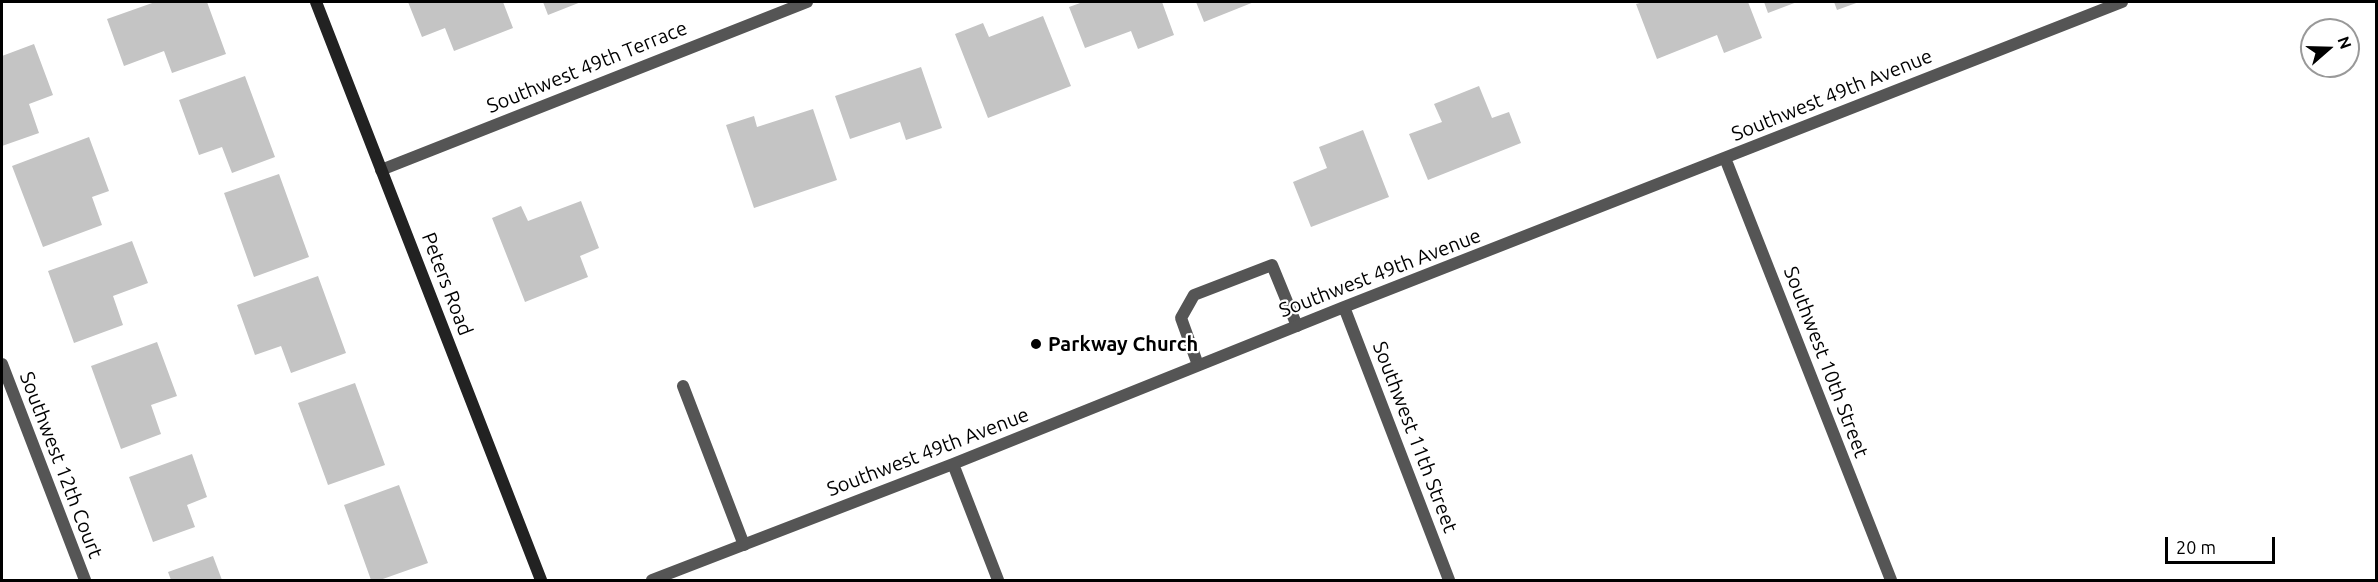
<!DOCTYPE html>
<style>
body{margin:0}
#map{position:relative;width:2378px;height:582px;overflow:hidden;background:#fff;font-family:Ubuntu,sans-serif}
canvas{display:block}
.frame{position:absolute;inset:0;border:3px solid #000;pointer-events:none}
.north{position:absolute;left:2300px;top:18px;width:60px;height:60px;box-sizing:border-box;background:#fff;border:2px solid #999;border-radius:50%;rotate:70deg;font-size:16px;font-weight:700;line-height:24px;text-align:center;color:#000}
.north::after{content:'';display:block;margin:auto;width:21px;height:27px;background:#000;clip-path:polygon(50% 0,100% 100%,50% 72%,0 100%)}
.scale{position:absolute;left:2165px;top:537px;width:110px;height:27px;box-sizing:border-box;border:3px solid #000;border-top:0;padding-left:8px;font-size:18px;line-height:21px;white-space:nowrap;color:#000;-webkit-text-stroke:4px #fff;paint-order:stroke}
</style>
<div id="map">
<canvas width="2378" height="582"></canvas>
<div class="frame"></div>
<div class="north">N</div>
<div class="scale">20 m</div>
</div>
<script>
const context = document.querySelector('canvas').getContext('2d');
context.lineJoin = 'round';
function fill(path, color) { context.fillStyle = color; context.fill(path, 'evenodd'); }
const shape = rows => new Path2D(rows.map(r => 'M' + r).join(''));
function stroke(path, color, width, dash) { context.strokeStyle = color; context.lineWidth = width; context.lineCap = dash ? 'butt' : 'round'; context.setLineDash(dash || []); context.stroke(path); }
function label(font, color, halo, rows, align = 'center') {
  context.font = font + ' Ubuntu,sans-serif'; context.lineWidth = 4.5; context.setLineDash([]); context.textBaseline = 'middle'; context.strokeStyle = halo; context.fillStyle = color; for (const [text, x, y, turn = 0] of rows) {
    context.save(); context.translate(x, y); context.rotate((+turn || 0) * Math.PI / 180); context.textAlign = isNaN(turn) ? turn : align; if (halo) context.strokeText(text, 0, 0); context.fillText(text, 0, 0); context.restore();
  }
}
const building = shape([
 [155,2,207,2,226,54,172,73,164,51,124,66,107,19],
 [408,2,503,2,513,28,454,51,445,28,422,37],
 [543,2,581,2,548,15],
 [1083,2,1162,2,1174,35,1138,49,1131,31,1085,48,1069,7],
 [1196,2,1254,2,1204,22],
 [1643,2,1748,2,1762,38,1724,53,1717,35,1657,59,1636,4],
 [1764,2,1797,2,1768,13],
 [1834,2,1859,2,1837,10],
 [1043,16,1071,86,988,118,955,34,983,23,989,37],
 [34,44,53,95,29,104,39,133,2,146,2,56],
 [921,67,942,128,906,140,900,122,850,139,835,96],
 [245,76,275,157,232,173,222,147,199,155,179,100],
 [1479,86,1492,118,1509,112,1521,143,1428,180,1409,134,1442,122,1434,104],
 [813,109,837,180,754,208,726,125,754,116,757,127],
 [1363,130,1389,197,1311,227,1293,182,1327,168,1319,147],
 [89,137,109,191,92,197,102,225,43,247,12,166],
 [279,174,309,257,254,277,224,193],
 [581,201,599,248,580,256,588,277,525,302,492,218,521,206,528,221],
 [132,241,148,283,113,296,123,325,74,343,48,271],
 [318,276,346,353,291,373,281,346,255,355,237,305],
 [157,342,177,396,151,405,161,434,121,449,91,366],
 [355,383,385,465,328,485,298,403],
 [192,454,207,497,187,505,195,527,153,542,129,477],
 [399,485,428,563,380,580,371,580,344,505],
 [213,556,222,580,171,580,168,572]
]);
const service = shape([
 [1198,365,1181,318,1194,295,1272,265,1297,326],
 [683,386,744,545]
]);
const minor = shape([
 [1725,158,1891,580],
 [381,170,807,2],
 [1344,307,1449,580],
 [2,364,85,580],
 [953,464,998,580],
 [652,580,953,464,1344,307,2122,2]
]);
const secondary = shape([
 [316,2,541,580]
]);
const markers = [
 [1036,344,6,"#000"]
];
const streetNames = [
 ["Southwest 49th Terrace",587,67,-22],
 ["Southwest 49th Avenue",1832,95,-22],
 ["Southwest 49th Avenue",1380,273,-21],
 ["Peters Road",447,284,69],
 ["Southwest 10th Street",1826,362,69],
 ["Southwest 11th Street",1415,437,69],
 ["Southwest 49th Avenue",928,452,-21],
 ["Southwest 12th Court",61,465,69]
];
const poiNames = [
 ["Parkway Church",1048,344]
];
fill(building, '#c4c4c4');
stroke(service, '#555', 12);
stroke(minor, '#555', 12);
stroke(secondary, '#222', 12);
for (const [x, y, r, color] of markers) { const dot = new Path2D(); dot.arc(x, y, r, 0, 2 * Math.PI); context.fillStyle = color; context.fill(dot); stroke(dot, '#fff', 2); }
label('20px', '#000', '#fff', streetNames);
label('bold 20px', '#000', '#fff', poiNames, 'left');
</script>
